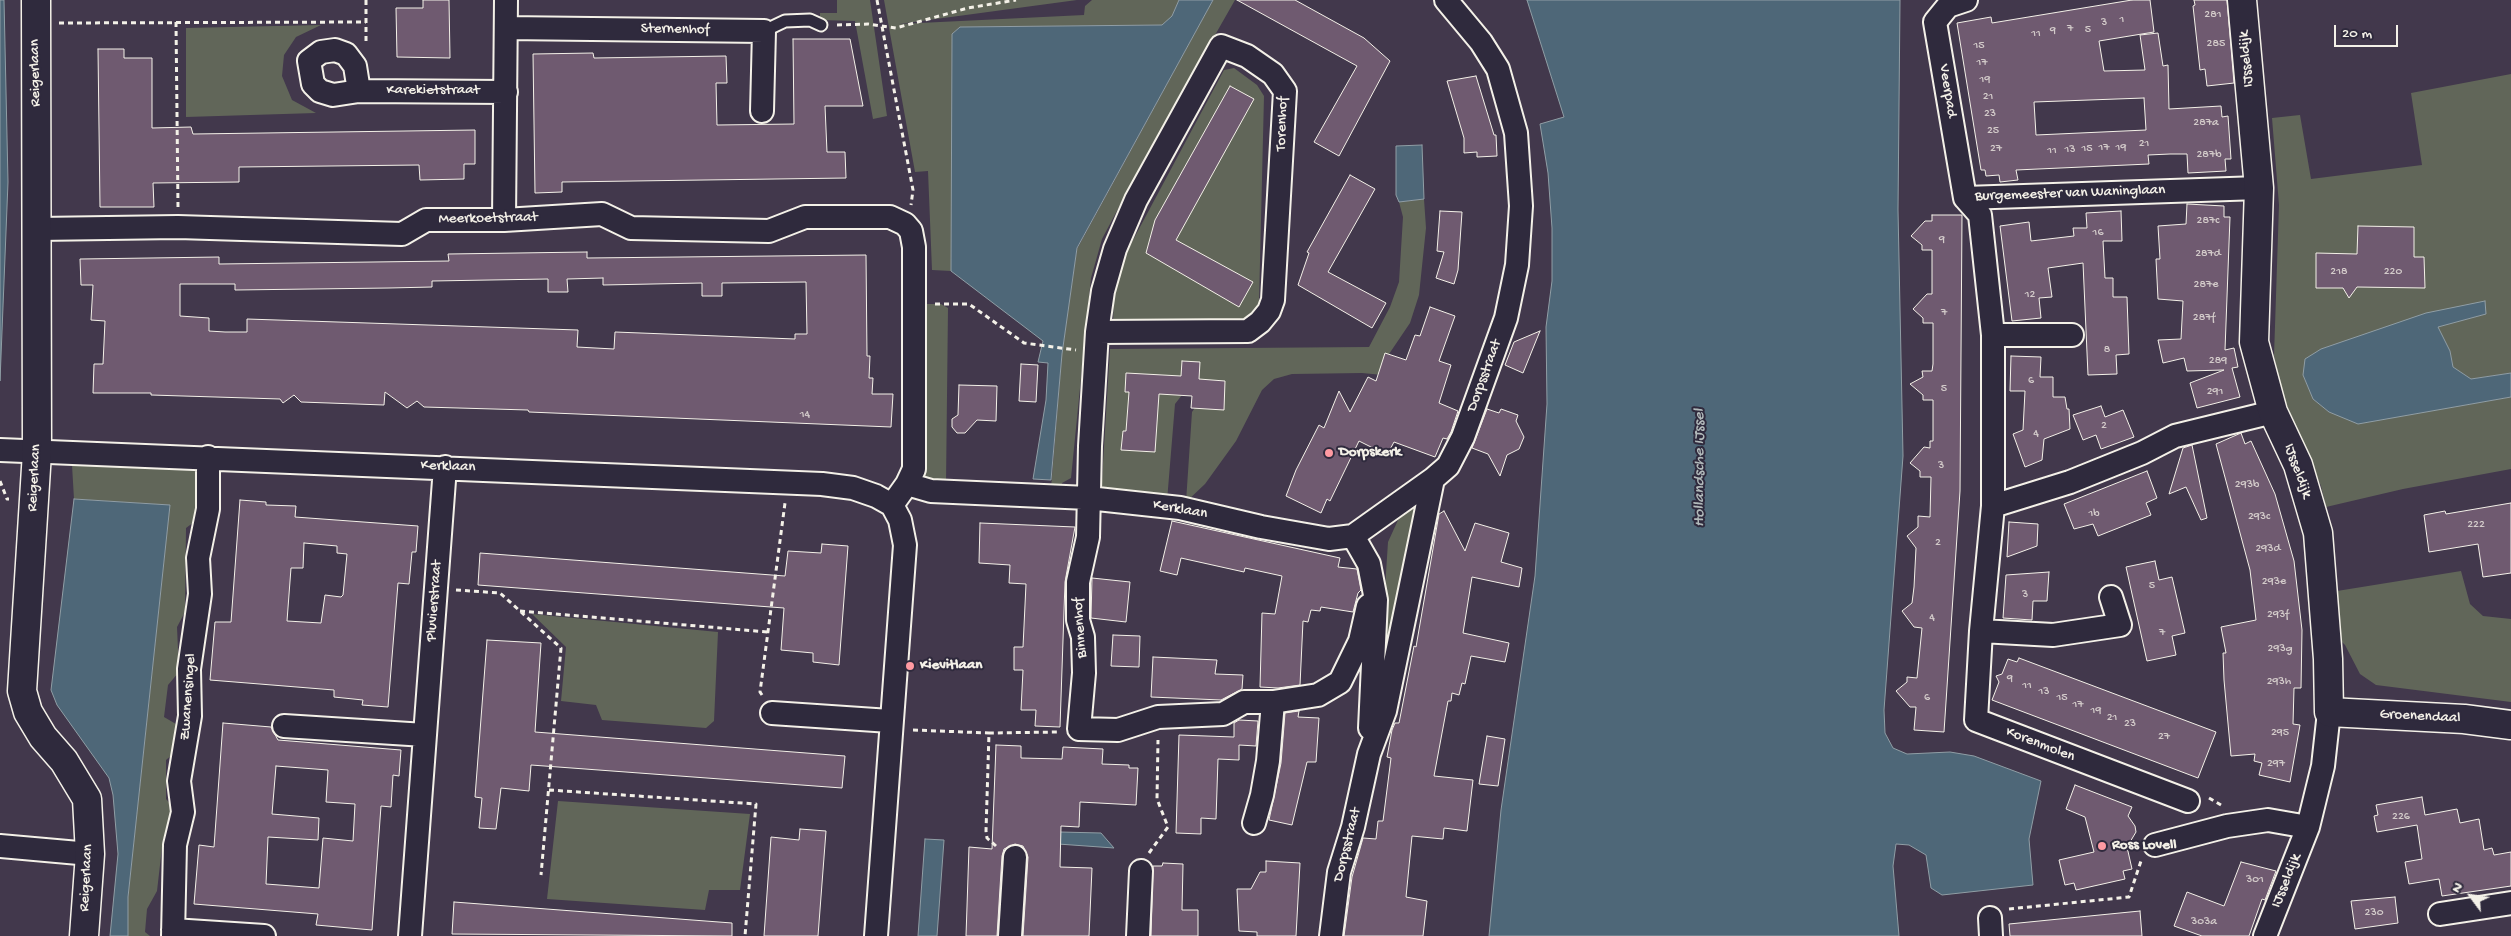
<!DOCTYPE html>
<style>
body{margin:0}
#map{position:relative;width:2511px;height:936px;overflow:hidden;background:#42384c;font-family:"Gochi Hand",sans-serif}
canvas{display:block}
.north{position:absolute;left:2446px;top:871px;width:50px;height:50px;-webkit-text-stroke:4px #2f2a3d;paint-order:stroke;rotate:301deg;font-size:14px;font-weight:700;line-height:20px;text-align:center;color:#f4f1e8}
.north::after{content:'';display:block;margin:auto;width:18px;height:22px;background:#f4f1e8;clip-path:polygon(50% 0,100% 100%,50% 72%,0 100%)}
.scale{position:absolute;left:2334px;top:25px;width:64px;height:22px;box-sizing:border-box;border:2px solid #f4f1e8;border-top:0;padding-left:6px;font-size:15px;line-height:18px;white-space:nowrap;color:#f4f1e8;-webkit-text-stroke:4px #2f2a3d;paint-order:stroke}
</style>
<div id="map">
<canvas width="2511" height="936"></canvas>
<div class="north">N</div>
<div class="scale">20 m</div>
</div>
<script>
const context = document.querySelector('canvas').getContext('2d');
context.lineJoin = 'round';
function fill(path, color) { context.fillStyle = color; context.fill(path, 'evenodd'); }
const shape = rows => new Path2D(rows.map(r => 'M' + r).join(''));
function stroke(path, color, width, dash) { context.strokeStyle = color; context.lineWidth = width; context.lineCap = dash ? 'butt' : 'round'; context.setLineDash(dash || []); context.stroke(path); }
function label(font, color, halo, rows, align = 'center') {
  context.font = font + ' "Gochi Hand",sans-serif'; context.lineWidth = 4; context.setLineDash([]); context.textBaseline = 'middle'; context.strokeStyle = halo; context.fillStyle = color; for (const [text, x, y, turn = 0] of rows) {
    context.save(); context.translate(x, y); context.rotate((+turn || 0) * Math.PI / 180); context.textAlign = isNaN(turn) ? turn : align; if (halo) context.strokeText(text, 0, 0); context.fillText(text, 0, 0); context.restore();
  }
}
const green = shape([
 [837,0,870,0,887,116,873,119,855,21,820,20,820,13,837,13],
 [884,0,1077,0,899,24,1084,15,1085,6,1092,0,1179,0,1172,17,1162,25,960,27,952,34,951,271,932,270,928,171,915,172],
 [1213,0,1235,0,1145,158,1102,239,1091,278,1071,478,1062,483,1061,489,1051,488,1062,354,1077,249],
 [321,25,296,37,284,55,282,76,292,100,316,113,186,117,186,28],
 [1234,68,1257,85,1264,96,1259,303,1248,321,1113,323,1114,289,1125,255,1224,70],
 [2511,74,2511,373,2471,379,2453,367,2450,351,2437,327,2486,314,2373,332,2321,349,2303,375,2313,399,2329,412,2358,423,2511,397,2511,469,2403,489,2326,507,2321,486,2295,427,2281,389,2274,356,2279,205,2272,118,2300,115,2311,179,2422,165,2411,93],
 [1424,199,1426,228,1419,295,1410,323,1387,357,1383,375,1362,373,1292,374,1274,379,1262,390,1236,441,1205,484,1186,502,1192,412,1203,396,1182,395,1175,404,1167,501,1101,496,1110,349,1369,347,1390,307,1399,282,1403,217,1399,202],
 [921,304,941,304,948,308,946,484,919,482],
 [72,465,199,469,198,519,186,528,185,612,177,627,179,672,168,685,164,717,181,727,179,749,166,760,166,799,174,808,174,825,163,839,157,891,147,909,145,932,150,936,128,936,128,897,170,505,74,499],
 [1421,499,1378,698,1388,542,1404,507],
 [2461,571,2470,604,2483,616,2511,619,2511,702,2376,685,2360,674,2345,645,2337,637,2337,591],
 [532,614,718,632,714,721,706,728,602,720,596,705,561,701,566,647],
 [558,801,750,814,740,890,709,890,705,910,547,899]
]);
const water = shape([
 [0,0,4,0,8,182,0,381,0,0],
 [1179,0,1213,0,1077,248,1062,354,1051,480,1033,479,1046,400,1048,363,1038,362,1043,341,951,271,952,34,960,27,1162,25,1172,16,1179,0],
 [1527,0,1900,0,1898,210,1903,456,1884,710,1885,733,1893,748,1907,754,1950,752,1974,756,2041,781,2029,839,2033,885,1942,895,1931,888,1926,855,1909,845,1896,844,1893,866,1899,936,1489,936,1501,810,1535,576,1547,404,1546,327,1552,281,1552,228,1548,173,1540,124,1564,117,1527,0],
 [1422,145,1424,199,1399,202,1396,195,1396,146,1422,145],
 [2485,301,2486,314,2438,327,2450,351,2453,367,2471,379,2511,373,2511,397,2358,424,2329,412,2313,399,2303,375,2305,359,2321,349,2426,313,2485,301],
 [74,499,170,505,128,897,128,936,110,936,118,854,113,795,109,778,57,705,51,690,74,499],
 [1060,832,1101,833,1114,848,1044,843,1060,832],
 [925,839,944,840,937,936,918,936,925,839]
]);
const building = shape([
 [423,0,449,0,450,58,397,57,396,8,423,8,423,0],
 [1237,0,1295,0,1364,38,1390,61,1339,156,1314,142,1357,66,1237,0],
 [2132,0,2150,0,2154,32,2099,41,2104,71,2145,70,2140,35,2158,33,2163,66,2168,65,2169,109,2221,106,2222,117,2228,116,2231,159,2225,159,2226,171,2188,173,2187,154,2170,154,2148,155,2149,164,2016,170,2018,180,2000,182,1999,175,1986,176,1985,170,1981,170,1957,23,1991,17,1992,23,2132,0],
 [2144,98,2146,130,2036,135,2034,102,2144,98],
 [2194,0,2227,0,2234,83,2207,86,2205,69,2200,70,2193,6,2195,5,2194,0],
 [793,39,850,39,863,106,825,106,827,152,845,152,846,178,562,182,562,192,535,193,533,54,593,53,594,58,726,56,727,83,716,83,717,125,794,124,793,39],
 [98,49,124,49,124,58,152,58,152,128,191,127,193,134,475,130,475,164,464,164,464,179,420,180,419,165,239,167,239,182,153,183,154,207,100,207,98,49],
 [1476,76,1494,135,1496,135,1497,156,1477,157,1477,152,1464,153,1464,138,1447,81,1476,76],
 [1230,86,1254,99,1176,240,1253,282,1239,307,1146,253,1155,220,1230,86],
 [1350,175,1375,189,1328,272,1386,303,1372,328,1298,285,1309,253,1307,252,1350,175],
 [2187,204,2224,206,2224,217,2230,217,2225,350,2234,348,2238,367,2232,368,2240,397,2197,408,2190,383,2224,370,2187,371,2184,358,2163,363,2158,340,2181,339,2183,301,2158,299,2156,259,2160,259,2158,226,2186,224,2187,204],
 [1440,211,1462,212,1458,270,1454,284,1436,278,1444,252,1437,251,1440,211],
 [2121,211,2122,241,2103,241,2105,278,2113,278,2113,297,2127,297,2129,354,2116,355,2117,374,2088,375,2083,263,2048,268,2052,297,2039,298,2041,318,2012,321,2000,226,2029,222,2031,241,2074,236,2073,228,2087,228,2086,213,2121,211],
 [1932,215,1962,215,1960,491,1944,732,1914,730,1916,707,1910,707,1896,691,1907,682,1907,677,1917,678,1922,628,1914,627,1902,611,1912,603,1914,587,1916,548,1907,536,1918,527,1918,516,1930,517,1931,477,1920,477,1920,471,1910,463,1924,447,1930,448,1930,441,1933,441,1933,400,1923,400,1923,395,1910,384,1923,377,1922,371,1932,371,1933,364,1933,323,1923,323,1923,318,1913,309,1927,294,1932,294,1932,250,1922,250,1922,245,1911,236,1925,221,1932,221,1932,215],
 [2358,226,2414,227,2414,257,2424,257,2425,288,2357,287,2349,298,2343,288,2316,288,2316,253,2357,254,2358,226],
 [587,252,587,258,866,255,867,356,870,356,869,378,873,378,872,394,893,394,891,427,529,412,528,410,424,407,417,401,407,408,385,392,384,405,301,402,294,395,283,403,280,399,151,395,151,393,93,393,94,364,103,364,105,321,91,320,93,285,81,285,80,259,219,257,219,264,449,261,448,254,587,252],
 [603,278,603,285,702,283,702,296,722,296,722,283,806,282,807,334,795,334,795,339,615,332,614,349,577,347,578,330,247,319,247,332,225,332,209,331,209,318,180,316,180,284,235,284,235,290,389,288,432,287,432,281,548,279,548,292,568,292,567,279,603,278],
 [1430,307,1455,316,1439,361,1451,365,1439,403,1458,411,1451,432,1447,439,1443,438,1435,457,1394,442,1387,455,1359,441,1330,501,1327,499,1321,513,1286,496,1296,470,1319,425,1324,428,1339,391,1350,412,1368,377,1376,381,1385,353,1406,360,1415,335,1420,336,1430,307],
 [1540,331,1523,373,1505,365,1514,342,1540,331],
 [2011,356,2041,357,2040,377,2053,377,2053,397,2065,397,2067,409,2069,409,2070,429,2044,439,2042,460,2025,467,2013,434,2023,430,2025,391,2010,391,2011,356],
 [1182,361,1200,362,1199,379,1225,381,1224,410,1191,408,1192,396,1159,394,1155,452,1121,450,1123,431,1126,431,1129,392,1125,392,1126,373,1181,376,1182,361],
 [1021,364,1038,365,1036,402,1019,401,1021,364],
 [959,385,997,386,996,421,977,420,965,433,957,433,952,427,952,419,958,415,959,385],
 [2101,406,2105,417,2123,410,2134,437,2101,449,2096,435,2083,440,2073,415,2101,406],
 [1487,409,1499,413,1501,409,1518,415,1516,421,1524,437,1519,449,1507,455,1500,476,1488,454,1472,448,1487,409],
 [2241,433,2245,444,2251,441,2275,494,2294,561,2302,630,2301,688,2294,688,2293,724,2300,725,2290,782,2259,775,2262,763,2254,761,2255,754,2231,756,2224,680,2223,653,2226,653,2221,627,2256,620,2250,570,2216,444,2241,433],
 [2192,445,2207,518,2201,520,2186,487,2169,494,2183,448,2192,445],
 [2147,471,2157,498,2146,503,2151,515,2098,536,2093,524,2074,529,2064,504,2147,471],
 [240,500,266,502,266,505,296,506,295,517,418,526,416,552,412,552,409,584,398,583,388,707,362,705,363,700,334,697,334,690,210,680,215,622,231,622,240,500],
 [304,543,337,546,337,553,347,554,343,595,341,597,325,595,321,623,287,621,291,568,303,568,304,543],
 [2511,503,2511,573,2483,577,2478,544,2429,552,2424,515,2445,511,2446,514,2511,503],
 [1444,511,1465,551,1475,523,1509,533,1501,562,1522,568,1519,587,1472,577,1463,633,1509,643,1505,662,1471,656,1465,684,1462,683,1459,695,1452,693,1451,701,1448,701,1434,776,1473,780,1467,831,1444,828,1443,839,1412,836,1406,897,1427,901,1423,936,1344,936,1352,877,1363,838,1376,839,1378,821,1383,821,1391,758,1387,757,1392,730,1395,723,1399,723,1414,646,1416,647,1439,514,1444,511],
 [1172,521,1340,558,1338,567,1357,569,1361,590,1358,593,1353,612,1321,607,1320,611,1311,610,1308,622,1303,621,1300,685,1278,688,1260,687,1262,613,1275,614,1282,576,1245,568,1244,572,1181,558,1177,575,1160,571,1172,521],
 [2009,522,2038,524,2037,546,2007,557,2009,522],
 [980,523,1075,527,1065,582,1060,727,1035,726,1036,710,1021,710,1023,670,1014,670,1014,647,1023,647,1026,584,1009,583,1010,565,979,563,980,523],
 [822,544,848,546,839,665,813,662,813,653,781,650,784,608,478,585,480,553,785,576,788,551,821,553,822,544],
 [2155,561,2159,580,2172,577,2185,633,2172,636,2176,655,2147,661,2126,567,2155,561],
 [2049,572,2047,601,2033,601,2032,620,2003,618,2006,575,2049,572],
 [1092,578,1130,582,1126,622,1091,618,1092,578],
 [1113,635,1140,636,1139,667,1111,666,1113,635],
 [487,640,541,643,535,732,845,756,842,788,531,765,529,791,501,788,496,829,479,828,482,798,475,797,487,640],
 [1153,657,1217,660,1215,674,1243,675,1242,689,1221,700,1151,697,1153,657],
 [2019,658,2216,732,2198,778,1992,700,1999,682,1996,676,2002,674,2008,659,2017,662,2019,658],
 [1299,711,1298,717,1319,718,1316,762,1307,762,1292,825,1269,820,1281,763,1285,713,1299,711],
 [1239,720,1258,721,1256,746,1239,745,1239,760,1218,759,1216,819,1201,818,1201,834,1176,833,1179,735,1234,737,1234,723,1239,720],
 [223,723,271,727,278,740,401,750,399,776,393,775,391,807,381,806,372,930,316,925,318,914,194,904,199,845,214,847,223,723],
 [276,766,328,770,326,802,355,804,353,841,323,838,319,888,266,884,268,837,318,840,319,818,272,814,276,766],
 [1487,736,1505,739,1498,786,1479,784,1487,736],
 [996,745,1021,746,1021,758,1062,759,1063,747,1103,749,1102,764,1129,765,1129,768,1138,768,1136,805,1080,802,1079,827,1061,826,1060,867,1092,868,1089,936,1023,936,1028,857,1023,846,1015,844,1004,849,1002,856,997,936,966,936,969,847,992,849,996,745],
 [2075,785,2132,807,2128,816,2135,826,2136,832,2127,847,2132,869,2123,871,2125,879,2076,890,2074,883,2065,885,2059,860,2094,852,2085,817,2066,809,2075,785],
 [2422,797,2425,815,2457,809,2460,823,2479,819,2484,850,2492,848,2494,855,2511,852,2511,886,2442,896,2439,879,2409,884,2405,862,2422,859,2417,825,2377,832,2374,816,2378,815,2376,805,2422,797],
 [800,829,826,831,818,936,764,936,771,837,799,840,800,829],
 [1266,861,1300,863,1296,936,1257,936,1257,932,1239,931,1237,889,1251,889,1260,872,1266,872,1266,861],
 [2241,862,2276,871,2265,900,2262,899,2249,936,2202,936,2174,926,2187,892,2224,906,2241,862],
 [1163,863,1183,864,1182,910,1198,910,1198,936,1151,936,1153,866,1162,866,1163,863],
 [2395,897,2398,923,2355,929,2351,901,2395,897],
 [454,902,732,923,732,936,452,934,454,902],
 [2140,911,2142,936,2010,936,2009,924,2140,911]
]);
const path = shape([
 [366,0,366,44],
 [877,0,913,190,911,205],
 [176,22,178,207],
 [59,23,366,22],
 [837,25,868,24,896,28,968,8,1016,0],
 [935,304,969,304,1024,343,1076,350],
 [0,481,7,499,9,499],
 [456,590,500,593,561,648,541,875],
 [520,611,768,632],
 [762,695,760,692,785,503],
 [913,730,989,733],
 [549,790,756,804,745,936],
 [2209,798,2221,805],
 [996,846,987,838,986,831,989,733,1060,732],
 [1149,853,1168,827,1157,799,1158,740],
 [2009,909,2129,897,2141,861]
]);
const lane = shape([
 [764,31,785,21,810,20,821,25]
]);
const street = shape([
 [506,28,764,31,762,111],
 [359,91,333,95,320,91,313,84,309,61,321,52,335,50,346,54,355,66,359,91,506,92],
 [1965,198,1935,22,1948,6,1966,0],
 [504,220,506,0],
 [38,229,178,227,402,234,426,220,504,220,602,214,631,228,769,231,805,217,890,217,905,224,911,231,914,247,914,469,907,484,892,505],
 [1097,332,1103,291,1115,249,1136,200,1221,46,1247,56,1273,74,1285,91,1273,300,1269,311,1260,322,1248,331,1097,332,1090,446,1088,537,1078,582,1078,620,1083,637,1084,673,1079,729,1118,730,1158,717,1223,714,1244,702,1273,702,1318,695,1340,682,1360,641,1368,606,1376,600],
 [1993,335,1993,506,2070,482,2142,453,2175,436,2273,412],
 [2072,335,1993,335,1980,215,1965,198,2259,188],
 [0,450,822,484,853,488,876,496,892,505],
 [907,484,931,491,1088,498,1180,508,1261,527,1329,539,1353,536,1433,479],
 [1993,506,1981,631,2053,635,2120,625,2111,597],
 [1353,536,1369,564,1376,600,1370,728],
 [1981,631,1976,720,2188,801],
 [772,713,890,721],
 [284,726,425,735],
 [1254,823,1262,795,1268,761,1273,702],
 [2155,845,2227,826,2268,820,2308,827],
 [0,846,90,854],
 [2440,914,2511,903],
 [1990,918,1991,936],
 [173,930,264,936],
 [173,936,175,845,183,812,179,781,190,716,189,669,200,594,198,558,208,509,208,457],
 [410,936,445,467],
 [876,936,905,545,900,520,892,505],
 [1010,936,1015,857],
 [1138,936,1141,871],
 [1331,936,1339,872,1353,827,1369,754,1385,711,1433,479,1448,466,1463,437,1506,318,1517,265,1521,206,1516,133,1498,69,1481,42,1446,0],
 [2265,936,2308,827,2323,766,2329,712]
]);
const secondary = shape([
 [36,0,37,452,22,691,28,712,43,737,64,761,87,799,90,854,84,936],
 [2242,0,2259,188,2254,342,2273,412,2298,465,2318,533,2328,659,2329,712,2464,719,2511,725]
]);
const markers = [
 [1329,453,5,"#ff9aa2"],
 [910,666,5,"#ff9aa2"],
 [2102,846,5,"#ff9aa2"]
];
const numberNames = [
 ["281",2213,15],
 ["1",2122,20],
 ["3",2104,23],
 ["7",2070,29],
 ["5",2088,30],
 ["9",2053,31],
 ["11",2036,34],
 ["285",2216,44],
 ["15",1979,46],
 ["17",1982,63],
 ["19",1985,80],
 ["21",1988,97],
 ["23",1990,114],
 ["287a",2206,123],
 ["25",1993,131],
 ["21",2144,144],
 ["17",2104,148],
 ["19",2121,148],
 ["27",1996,149],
 ["15",2087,149],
 ["13",2070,150],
 ["11",2052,151],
 ["287b",2209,155],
 ["287c",2208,221],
 ["16",2098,233],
 ["9",1942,240],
 ["287d",2208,254],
 ["218",2339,272],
 ["220",2393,272],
 ["287e",2206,285],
 ["12",2030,295],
 ["7",1944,313],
 ["287f",2204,318],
 ["8",2107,350],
 ["289",2218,361],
 ["6",2031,381],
 ["5",1944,389],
 ["291",2215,392],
 ["14",805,415],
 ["2",2104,426],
 ["4",2036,434],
 ["3",1941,466],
 ["293b",2247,485],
 ["1b",2094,514],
 ["293c",2259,517],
 ["222",2476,525],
 ["2",1938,543],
 ["293d",2268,549],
 ["293e",2274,582],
 ["5",2152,586],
 ["3",2025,595],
 ["293f",2278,615],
 ["4",1932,618],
 ["7",2162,633],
 ["293g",2280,649],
 ["9",2010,679],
 ["293h",2279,682],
 ["11",2027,686],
 ["13",2044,692],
 ["6",1927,698],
 ["15",2062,698],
 ["17",2078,705],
 ["19",2096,711],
 ["21",2112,718],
 ["23",2130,724],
 ["295",2280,733],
 ["27",2164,737],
 ["297",2276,764],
 ["226",2401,817],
 ["301",2255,880],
 ["230",2374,913],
 ["303a",2204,922]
];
const streetNames = [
 ["Sternenhof",675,30,1],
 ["IJsseldijk",2247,59,-95],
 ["Reigerlaan",36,73,-91],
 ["Karekietstraat",433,91],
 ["Veerpad",1947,91,81],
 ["Torenhof",1283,124,-88],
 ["Burgemeester van Waninglaan",2070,194,-2],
 ["Meerkoetstraat",488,219,-1],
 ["Dorpsstraat",1485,376,-70],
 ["Kerklaan",448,467,2],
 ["IJsseldijk",2297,471,70],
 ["Reigerlaan",35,478,-87],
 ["Kerklaan",1180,510,10],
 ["Pluvierstraat",435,601,-86],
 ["Binnenhof",1081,628,-94],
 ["Zwanensingel",189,697,-86],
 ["Groenendaal",2420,717,3],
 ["Korenmolen",2040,745,21],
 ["Dorpsstraat",1348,845,-76],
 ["Reigerlaan",87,878,-87],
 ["IJsseldijk",2287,881,-68]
];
const poiNames = [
 ["Dorpskerk",1339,453],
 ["Kievitlaan",920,666],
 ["Ross Lovell",2112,846]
];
const waterNames = [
 ["Hollandsche IJssel",1701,468,-90]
];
fill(green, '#616659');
fill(water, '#4e6778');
stroke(water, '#909ea5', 1);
fill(building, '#6f5a70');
stroke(building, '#f4f1e8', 1);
stroke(lane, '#f4f1e8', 15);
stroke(street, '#f4f1e8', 26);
stroke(secondary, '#f4f1e8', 31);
stroke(path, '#f4f1e8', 3, [5, 4]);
stroke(lane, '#2f2a3d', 11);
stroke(street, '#2f2a3d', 22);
stroke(secondary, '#2f2a3d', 28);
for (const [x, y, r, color] of markers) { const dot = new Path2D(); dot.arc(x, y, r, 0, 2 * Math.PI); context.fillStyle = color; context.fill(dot); stroke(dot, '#2f2a3d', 2); }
label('12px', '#d3cbca', null, numberNames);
label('15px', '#f4f1e8', '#2f2a3d', streetNames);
label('bold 15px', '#f4f1e8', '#2f2a3d', poiNames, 'left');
label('italic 16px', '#b2babb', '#2f2a3d', waterNames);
</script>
